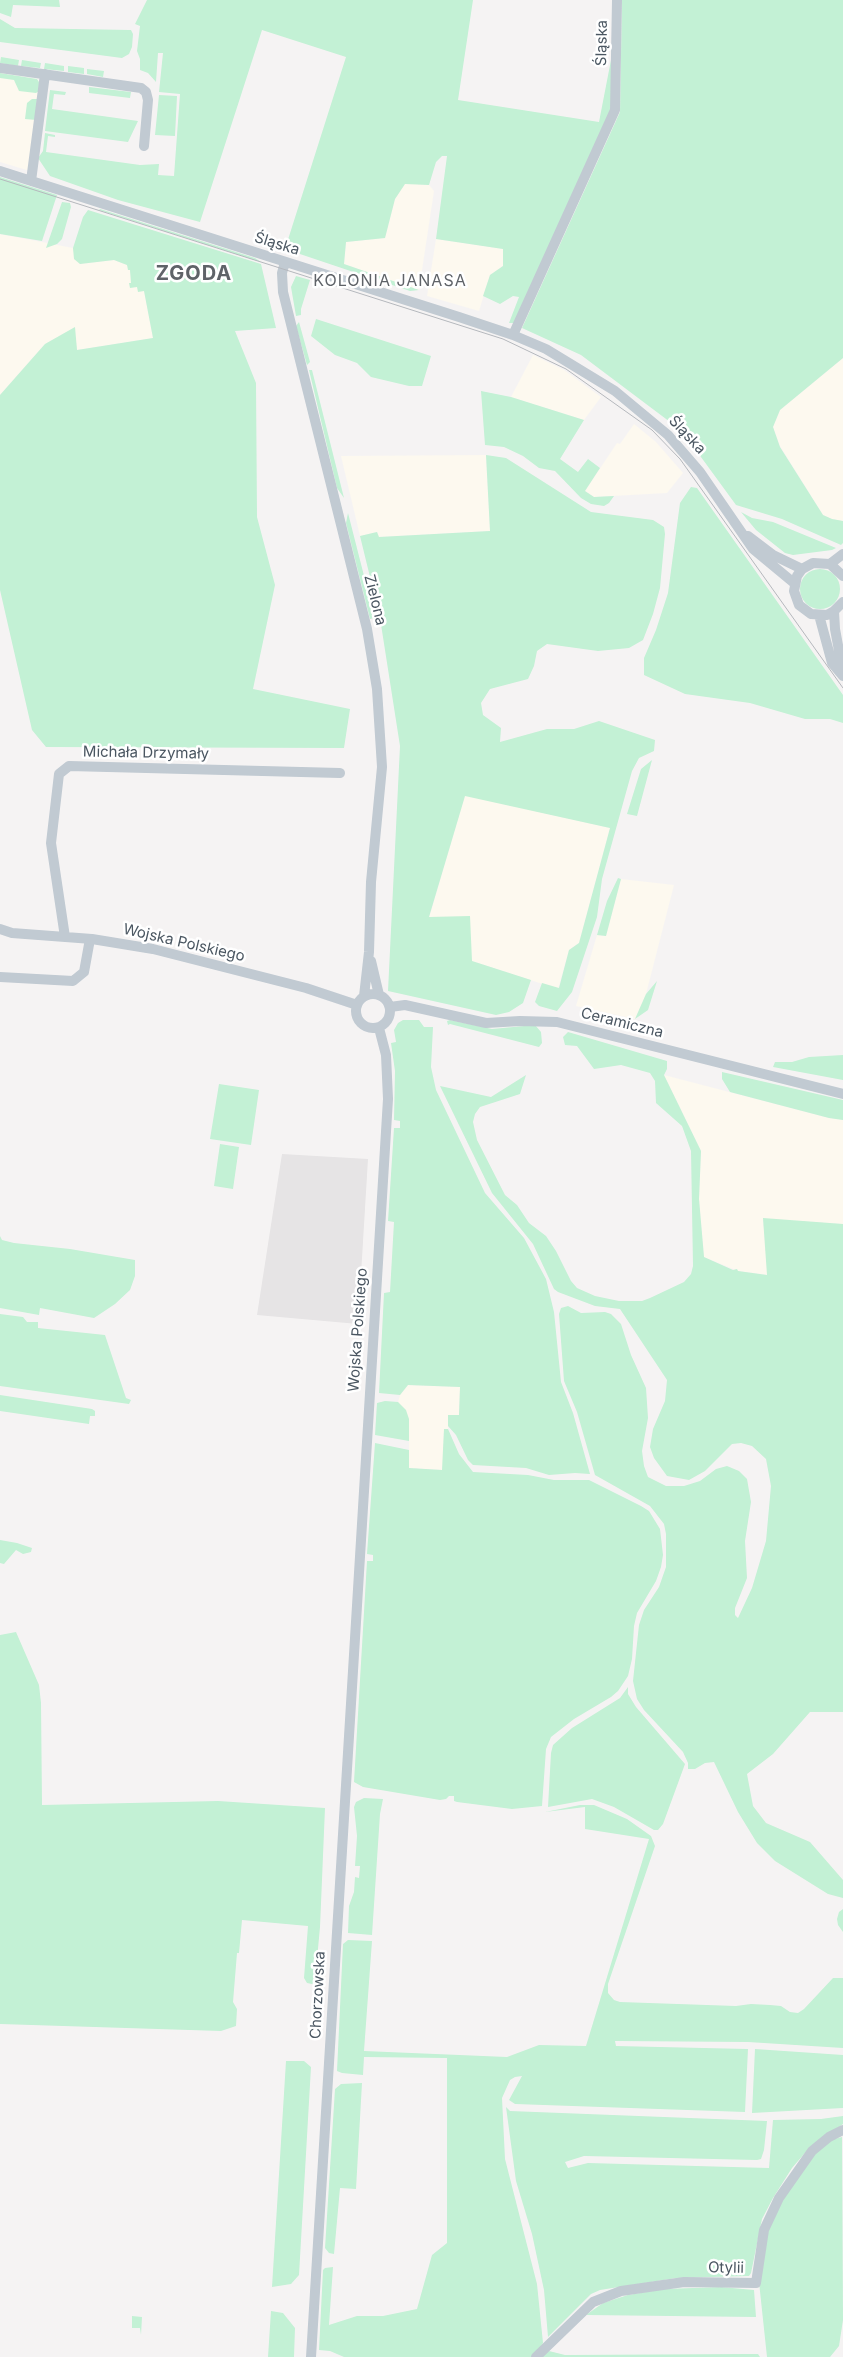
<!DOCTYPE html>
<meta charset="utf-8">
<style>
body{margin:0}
canvas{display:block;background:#f5f3f3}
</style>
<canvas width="843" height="2357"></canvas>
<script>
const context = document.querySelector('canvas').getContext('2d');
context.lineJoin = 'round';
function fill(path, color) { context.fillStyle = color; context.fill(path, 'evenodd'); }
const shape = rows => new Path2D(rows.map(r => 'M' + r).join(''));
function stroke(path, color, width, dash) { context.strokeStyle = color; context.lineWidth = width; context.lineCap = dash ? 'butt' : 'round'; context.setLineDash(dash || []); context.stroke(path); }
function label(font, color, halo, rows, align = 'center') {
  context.font = font + ' Inter,sans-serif'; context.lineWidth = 5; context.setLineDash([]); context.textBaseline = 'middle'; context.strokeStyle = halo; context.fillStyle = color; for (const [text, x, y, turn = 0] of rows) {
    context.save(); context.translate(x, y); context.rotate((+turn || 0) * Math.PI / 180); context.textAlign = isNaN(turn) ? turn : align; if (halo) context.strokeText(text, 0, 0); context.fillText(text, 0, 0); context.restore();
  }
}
const commercial = shape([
 [0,73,37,79,40,82,30,171,0,162],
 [405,183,429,185,434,191,419,290,344,264,346,242,385,238,395,199],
 [0,234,73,248,73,251,80,264,114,260,127,265,130,270,132,283,144,291,153,338,77,350,74,328,45,344,0,395],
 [436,239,503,249,503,266,490,275,479,311,427,296],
 [533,355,564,370,601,397,584,420,511,397],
 [843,358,843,521,832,519,823,515,780,446,773,427,780,410],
 [634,424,656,442,683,473,667,493,594,497,585,491,617,443,620,444],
 [486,455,490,531,378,537,377,532,360,536,341,456],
 [465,795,610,828,579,943,569,950,558,989,472,961,429,918],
 [621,879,674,885,646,994,635,1019,576,1006,597,935,606,936],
 [664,1075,829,1118,843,1120,843,1224,763,1219,768,1275,738,1271,704,1257,699,1199,701,1151],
 [408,1385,460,1387,459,1415,448,1415,448,1429,444,1429,443,1470,409,1468,409,1419,398,1402,400,1395]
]);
const education = shape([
 [282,1154,368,1159,358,1324,257,1315]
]);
const green = shape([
 [0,0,59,0,60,7,13,5,11,17,0,13],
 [147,0,473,0,458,100,599,122,611,60,612,107,514,323,509,323,519,297,513,296,500,304,483,296,490,275,503,266,503,249,436,239,447,156,442,156,436,162,429,185,405,184,395,199,385,238,346,242,344,264,419,290,410,291,285,249,346,57,262,30,200,222,118,200,50,176,38,158,43,151,45,133,55,135,55,137,48,136,46,152,140,165,159,164,158,175,174,176,180,94,159,92,163,53,158,53,156,82,148,73,140,70,140,59,137,51,140,26,135,24],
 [622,0,843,0,843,358,780,410,773,427,780,447,823,515,832,519,843,521,843,543,841,545,782,519,736,505,682,431,581,355,522,328,620,112],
 [0,19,15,28,131,30,133,34,132,47,129,54,122,58,0,42],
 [1,57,19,60,18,66,0,63],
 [22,60,41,63,40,68,21,66],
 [45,63,64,66,64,71,44,69],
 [68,66,84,68,84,74,68,72],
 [87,69,104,71,103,77,87,74],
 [0,73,37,79,41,85,39,91,36,93,19,91,14,80,0,78],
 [89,87,131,92,130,98,89,93],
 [50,90,66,92,65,95,54,94,52,109,138,121,128,142,45,131],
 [159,95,177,96,175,136,155,135],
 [32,99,37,99,36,120,25,119,27,103],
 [0,177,57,195,42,241,0,234],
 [62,202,70,203,71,207,62,239,57,244,46,248],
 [100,209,255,258,261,262,99,210],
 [88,210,261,264,276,328,235,331,256,383,257,517,275,585,253,689,350,709,344,748,46,747,32,730,0,590,0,395,45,344,75,327,77,350,153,338,144,291,138,292,137,287,130,288,129,283,131,283,130,270,128,270,127,265,114,260,80,264,74,259,73,248,83,217],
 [296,276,310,280,301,309,301,315,296,316,291,287],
 [316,319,431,356,422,386,409,386,371,377,357,363,335,355,311,336],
 [299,322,310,362,307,365,296,326],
 [309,370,312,370,344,498,337,488],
 [481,391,511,397,584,420,560,459,578,472,588,459,600,468,585,491,594,497,614,496,609,503,604,506,591,504,581,498,555,471,539,468,523,456,504,447,485,445],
 [486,455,506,458,591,512,653,520,664,527,665,534,660,588,653,614,643,640,629,648,598,651,547,644,537,651,534,666,528,679,490,689,481,703,483,715,501,728,500,742,547,729,574,729,599,721,655,740,654,751,639,758,632,771,602,879,597,917,572,992,557,1011,539,1006,535,1002,542,983,559,988,569,950,579,943,610,828,465,796,429,917,470,916,472,961,531,980,523,1003,509,1012,496,1015,388,991,400,746,380,618,360,536,377,532,379,537,490,531],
 [691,487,697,488,843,695,843,723,830,719,805,719,750,703,685,694,644,675,644,658,656,630,668,593,680,503],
 [741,512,752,518,773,522,836,548,832,550,793,555,785,553,756,530],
 [348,513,374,615,374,618,370,619,346,523],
 '800 589a20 20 0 1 1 40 0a20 20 0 1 1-40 0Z',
 [652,760,637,816,627,814,641,769],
 [618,878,621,879,606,936,597,935,607,901],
 [657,981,648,1010,635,1019,646,994],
 [403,1020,419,1020,424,1027,433,1027,431,1067,436,1090,485,1193,524,1238,546,1279,554,1312,561,1382,573,1413,590,1474,575,1473,549,1475,526,1468,473,1465,468,1460,456,1435,448,1426,448,1415,459,1415,460,1387,408,1385,400,1395,379,1393,384,1293,390,1292,394,1222,388,1221,394,1128,400,1128,400,1121,394,1120,395,1071,391,1043,396,1042,394,1030,398,1023],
 [450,1020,492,1029,535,1025,541,1032,542,1043,539,1047,450,1024,448,1025,447,1021],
 [568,1032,667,1061,667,1069,664,1075,701,1151,699,1199,704,1257,733,1270,737,1269,738,1271,767,1275,763,1218,843,1224,843,1712,810,1712,773,1754,747,1774,753,1806,766,1823,810,1842,843,1880,843,1898,828,1894,775,1861,757,1843,738,1812,714,1762,705,1763,695,1769,688,1769,688,1763,683,1752,644,1710,637,1699,633,1681,639,1625,644,1610,659,1587,666,1567,666,1534,664,1524,650,1506,595,1475,577,1412,564,1381,559,1314,561,1308,568,1306,581,1313,605,1312,611,1314,621,1324,631,1355,646,1388,648,1418,642,1451,644,1466,648,1477,666,1486,684,1486,700,1481,716,1469,727,1466,739,1471,747,1479,751,1502,745,1541,747,1578,735,1608,735,1615,738,1618,752,1588,766,1541,771,1486,766,1459,752,1446,741,1443,732,1444,705,1471,689,1480,667,1476,654,1458,650,1447,653,1429,665,1401,667,1380,620,1309,595,1306,558,1292,554,1289,533,1244,492,1193,440,1086,491,1097,526,1075,520,1094,480,1107,475,1114,473,1122,477,1140,505,1195,517,1205,529,1223,546,1236,556,1251,571,1281,577,1288,595,1296,619,1301,642,1301,650,1298,684,1282,691,1274,693,1266,691,1151,682,1126,656,1103,655,1081,650,1073,621,1065,594,1069,577,1046,565,1045,563,1037],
 [843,1055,843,1080,773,1067,775,1062,792,1062,809,1057],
 [722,1072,843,1100,843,1120,829,1118,730,1092,722,1079],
 [219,1084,259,1090,251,1145,210,1139],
 [220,1144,239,1147,233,1189,214,1186],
 [0,1236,2,1240,14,1243,70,1249,135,1260,135,1276,130,1290,115,1304,94,1318,40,1308,39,1315,0,1308],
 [0,1314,23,1317,27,1322,38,1322,38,1328,105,1335,126,1398,131,1400,129,1404,0,1386],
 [0,1395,92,1409,95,1411,95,1416,90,1416,89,1424,0,1411],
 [385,1401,398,1402,406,1410,409,1419,409,1441,375,1435,377,1403],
 [444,1429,448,1429,459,1454,473,1472,528,1475,554,1480,589,1480,641,1506,649,1511,660,1529,663,1555,661,1567,656,1581,637,1613,634,1626,632,1659,628,1676,618,1691,611,1697,574,1719,551,1737,546,1749,542,1806,512,1809,457,1802,454,1801,454,1796,449,1796,446,1799,440,1800,363,1787,354,1782,367,1561,373,1561,373,1555,367,1554,375,1443,409,1450,409,1468,442,1470],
 [0,1540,17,1543,32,1548,31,1552,23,1554,16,1550,4,1564,0,1563],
 [16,1632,39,1685,41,1703,42,1805,218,1801,325,1808,320,1927,315,1981,312,1984,307,1983,304,1978,308,1926,242,1920,239,1953,237,1953,233,2002,237,2009,236,2026,221,2031,0,2024,0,1635],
 [628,1687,628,1694,636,1707,685,1764,663,1824,658,1830,654,1830,614,1807,592,1799,548,1807,551,1753,553,1745,572,1728,620,1698],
 [364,1798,383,1799,380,1814,372,1935,348,1933,349,1906,354,1892,355,1877,359,1878,360,1866,355,1866,357,1836,354,1807,356,1802],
 [580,1805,594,1805,627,1819,651,1836,655,1846,608,1984,608,1993,614,2000,620,2002,736,2006,751,2004,770,2005,781,2006,790,2012,798,2013,804,2009,833,1978,843,1978,843,2048,748,2042,615,2041,616,2046,748,2049,745,2112,515,2104,509,2100,522,2076,515,2077,510,2080,502,2098,505,2159,537,2284,543,2343,533,2357,344,2357,330,2351,319,2350,323,2270,325,2268,333,2267,329,2325,357,2316,383,2316,417,2309,432,2255,447,2243,447,2058,364,2057,363,2075,342,2073,337,2071,343,1944,348,1940,372,1941,364,2051,507,2057,539,2045,586,2046,649,1839,585,1829,585,1807,545,1812],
 [843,1909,843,1932,838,1925,837,1919,839,1912],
 [755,2049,843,2055,843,2108,752,2113],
 [286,2061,304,2061,311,2067,299,2275,291,2284,272,2287],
 [362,2083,356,2189,340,2188,334,2254,329,2253,325,2248,335,2089,341,2084],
 [506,2107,510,2111,767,2121,764,2150,761,2159,757,2160,584,2156,565,2162,568,2168,588,2163,769,2168,773,2120,821,2119,843,2116,843,2124,810,2147,792,2168,773,2198,762,2219,751,2273,749,2276,676,2278,600,2290,591,2294,548,2337,544,2290,532,2234,516,2181],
 [842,2137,843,2320,839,2346,830,2357,767,2357,759,2282,769,2228,780,2201,813,2153,831,2140],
 [721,2287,754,2290,756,2317,586,2315,603,2303,628,2295,665,2289],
 [271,2311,283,2313,295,2328,294,2357,268,2357],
 [132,2316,142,2317,141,2335,140,2328,132,2328],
 [549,2351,565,2355,745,2354,758,2354,760,2357,540,2357]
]);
const minor = shape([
 [0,68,141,88,146,92,148,100,144,146],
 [0,171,459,317,513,335,546,349,615,391,668,435,700,472,753,549,794,583],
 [31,181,45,74],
 [285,262,282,273,283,292,367,629,377,689,382,767,371,882,369,952,364,996],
 [513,335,615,110,617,0],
 [748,536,773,555,802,569],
 [830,564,843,554],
 [843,576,830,564,813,563,802,569,797,576,794,591,799,605,811,614,827,615,834,611,843,602],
 [834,611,835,629,843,672],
 [819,615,832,663,843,676],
 [0,929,12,933,92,939,153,949,306,988,357,1005],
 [65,937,51,843,59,774,69,766,340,773],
 [371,961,379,995],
 [0,977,73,981,84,972,90,939],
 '356 1011a17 17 0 1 1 34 0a17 17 0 1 1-34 0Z',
 [390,1007,405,1005,486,1023,520,1021,557,1022,843,1094],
 [311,2357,388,1099,386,1055,379,1028],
 [536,2357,593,2302,621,2291,684,2282,756,2283,764,2230,779,2198,812,2151,829,2137,843,2130]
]);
const tram = shape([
 [0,179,503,339,566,369,652,430,680,459,843,688]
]);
const streetNames = [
 ["Śląska",602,43,-89],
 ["Śląska",277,244,17],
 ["Śląska",687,435,47],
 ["Zielona",375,600,76],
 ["Michała Drzymały",146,753,1],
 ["Wojska Polskiego",184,943,13],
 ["Ceramiczna",622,1023,14],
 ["Wojska Polskiego",358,1330,-86],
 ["Chorzowska",318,1995,-87],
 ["Otylii",726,2268,1]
];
const neighbourhoodNames = [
 ["KOLONIA JANASA",390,281]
];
const districtNames = [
 ["ZGODA",194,274]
];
fill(commercial, '#fdf9ef');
fill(education, '#e6e4e5');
fill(green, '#c3f1d5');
stroke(minor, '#c1cad2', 10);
stroke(tram, '#b5b8bd', 1);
label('15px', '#4a5661', '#fff', streetNames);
context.letterSpacing = '1px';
label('16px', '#5f6368', '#fff', neighbourhoodNames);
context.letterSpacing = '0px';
context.letterSpacing = '1px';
label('bold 20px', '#5f6368', '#fff', districtNames);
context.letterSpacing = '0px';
</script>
